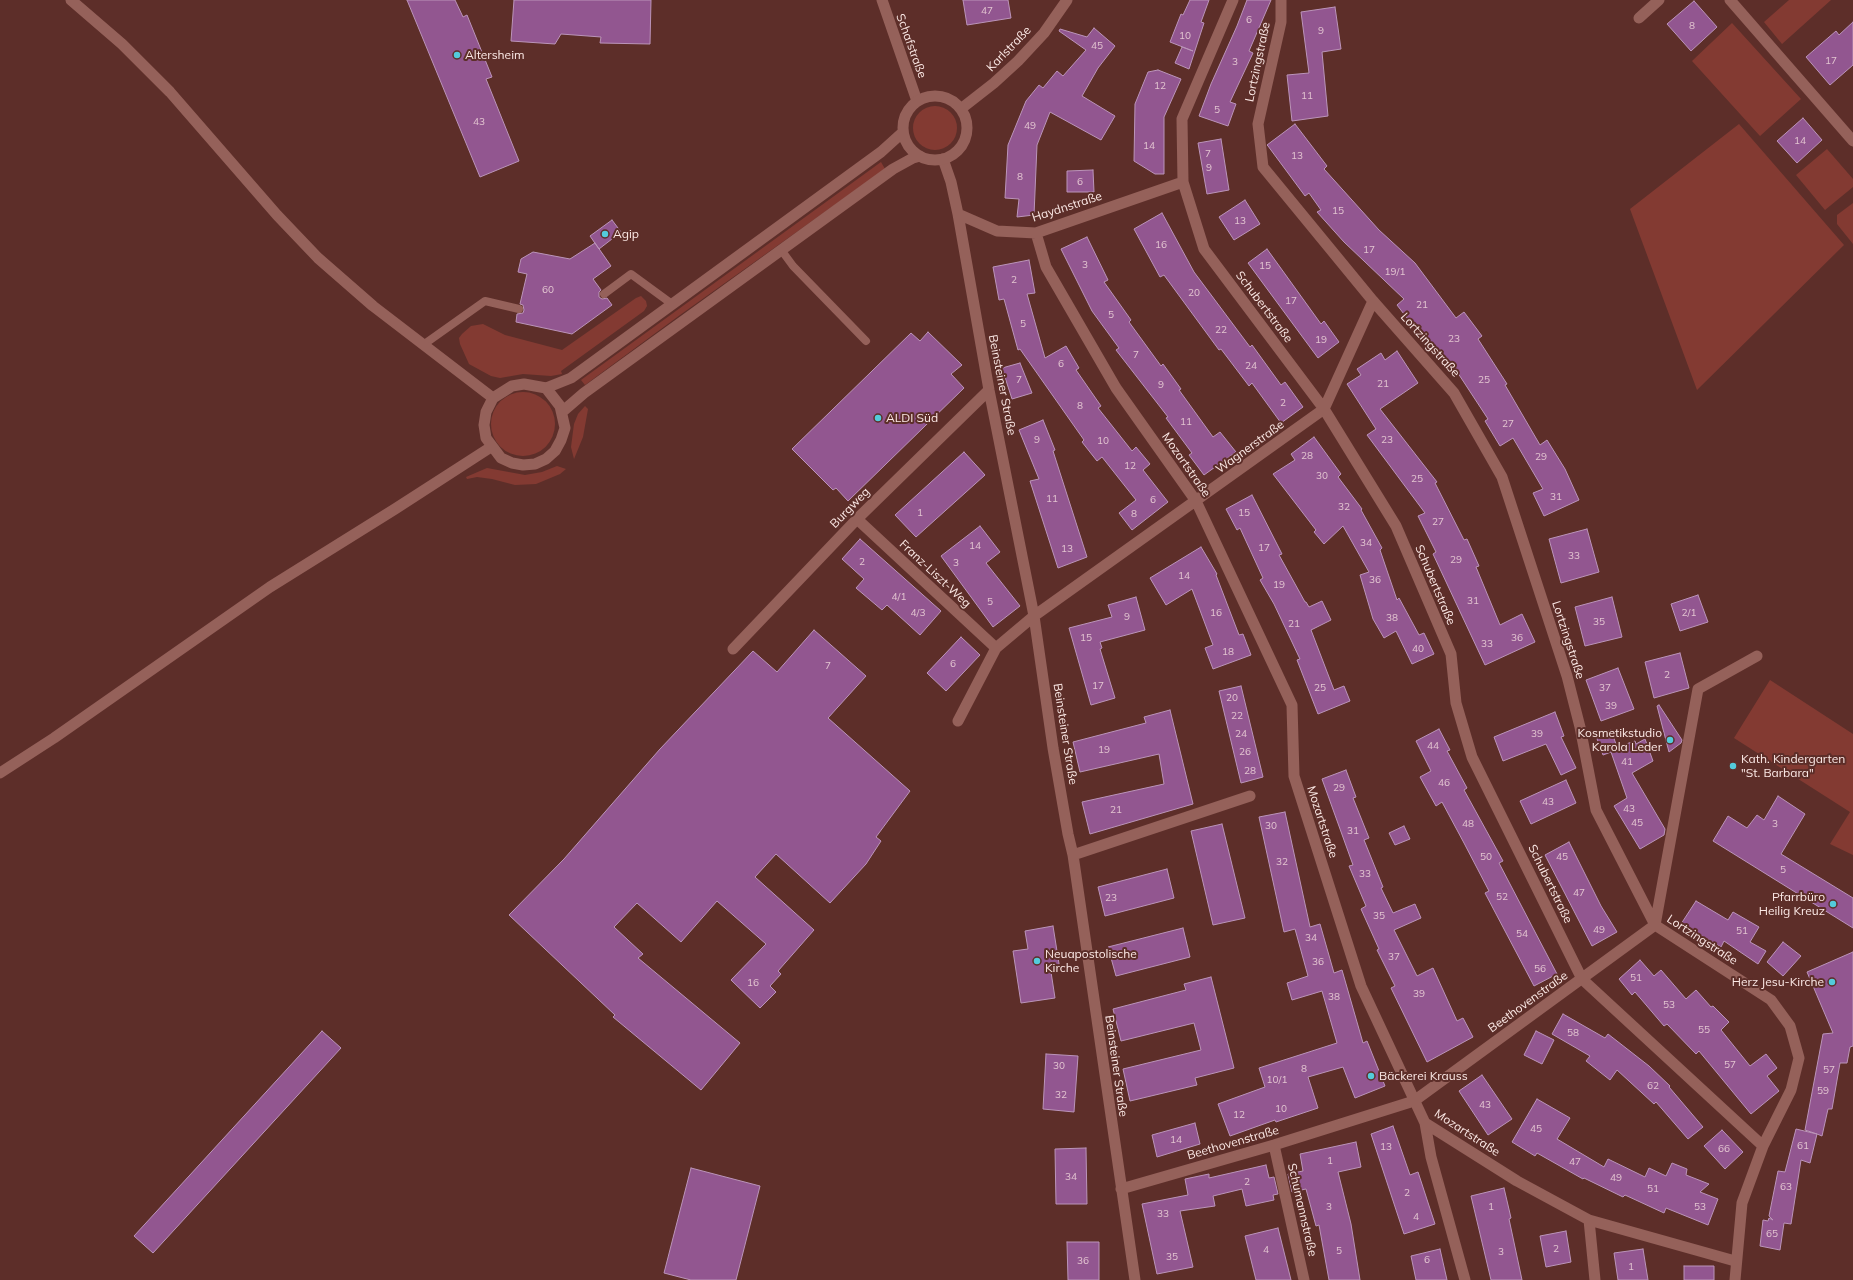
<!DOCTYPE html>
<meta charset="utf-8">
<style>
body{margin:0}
canvas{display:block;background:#5d2e29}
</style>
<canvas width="1853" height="1280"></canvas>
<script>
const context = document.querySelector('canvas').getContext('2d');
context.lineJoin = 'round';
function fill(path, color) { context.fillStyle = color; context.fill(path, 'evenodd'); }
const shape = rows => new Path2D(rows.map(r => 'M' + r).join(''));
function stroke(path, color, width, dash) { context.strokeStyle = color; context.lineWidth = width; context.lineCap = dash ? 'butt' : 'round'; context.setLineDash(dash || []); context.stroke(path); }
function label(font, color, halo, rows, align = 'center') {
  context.font = font + ' Mulish,sans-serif'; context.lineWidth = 4; context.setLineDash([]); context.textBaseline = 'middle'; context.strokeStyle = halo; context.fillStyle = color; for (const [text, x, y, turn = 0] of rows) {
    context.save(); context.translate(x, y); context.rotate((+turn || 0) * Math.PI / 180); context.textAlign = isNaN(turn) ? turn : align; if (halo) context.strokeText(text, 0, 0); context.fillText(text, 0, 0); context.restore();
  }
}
const green = shape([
 [1789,0,1831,0,1782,44,1764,22],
 [1732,23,1801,99,1760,136,1692,61],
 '913 128a22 22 0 1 1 44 0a22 22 0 1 1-44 0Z',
 [1739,124,1844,245,1697,390,1630,209],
 [1827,149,1853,179,1853,187,1825,210,1796,175],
 [881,162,885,169,680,315,585,385,581,380],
 [1853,203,1853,244,1837,224,1837,215],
 [641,296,646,301,647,306,644,311,561,371,562,374,551,376,523,374,500,378,491,376,469,364,460,344,459,338,462,334,471,326,483,324,505,335,562,350,636,298],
 '491 424a32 32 0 1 1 64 0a32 32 0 1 1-64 0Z',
 [585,406,588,409,583,437,574,459,571,447,574,424,578,414],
 [557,466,566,469,560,474,536,484,515,485,492,479,477,477,467,479,466,477,487,468,525,475,542,472],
 [1770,680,1853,734,1853,855,1830,844,1850,812,1734,738]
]);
const building = shape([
 [407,0,455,0,463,17,467,15,492,77,486,79,519,161,480,177,407,0],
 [514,0,651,0,650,44,600,43,601,37,561,34,555,44,511,41,514,0],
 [963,0,1008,0,1011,18,967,25,963,0],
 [1190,0,1209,0,1201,22,1204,23,1189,69,1175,63,1182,47,1193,51,1170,42,1181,14,1183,15,1190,0],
 [1247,0,1271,0,1249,51,1253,53,1230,102,1236,104,1228,126,1199,116,1211,84,1237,26,1247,0],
 [1694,1,1717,27,1691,51,1667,24,1694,1],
 [1335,7,1341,49,1322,52,1328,116,1292,121,1287,75,1309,73,1301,12,1335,7],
 [1853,22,1853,65,1830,85,1806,57,1836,31,1839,35,1853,22],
 [1094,28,1115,46,1098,68,1082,96,1115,116,1101,140,1050,112,1037,145,1034,215,1017,217,1019,199,1005,198,1008,145,1026,101,1039,85,1043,88,1057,71,1063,76,1086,50,1059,31,1060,29,1087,37,1094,28],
 [1158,70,1181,79,1164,117,1164,174,1155,174,1134,161,1135,104,1148,72,1158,70],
 [1803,118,1822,140,1797,163,1777,141,1803,118],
 [1295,124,1327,166,1324,169,1379,230,1415,263,1456,318,1464,312,1482,336,1478,339,1507,384,1505,385,1540,445,1547,440,1565,469,1579,500,1544,516,1533,493,1543,489,1513,438,1500,446,1485,421,1488,419,1450,361,1444,366,1397,305,1404,299,1344,242,1317,212,1321,210,1309,193,1305,196,1268,146,1267,145,1295,124],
 [1221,139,1229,190,1207,194,1198,143,1221,139],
 [1093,170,1094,192,1067,192,1067,171,1093,170],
 [1245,200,1260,224,1234,240,1219,217,1245,200],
 [1162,213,1194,272,1250,347,1252,345,1281,385,1285,382,1303,407,1281,423,1252,383,1249,386,1221,349,1219,350,1164,275,1160,277,1134,229,1162,213],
 [612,220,621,232,599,249,590,236,612,220],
 [1087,237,1108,280,1104,282,1131,320,1129,322,1161,366,1163,364,1181,389,1179,390,1213,437,1220,432,1236,452,1204,475,1189,455,1192,453,1166,418,1168,417,1116,350,1119,348,1092,311,1061,249,1087,237],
 [595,243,611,266,593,279,601,290,599,292,599,297,602,299,607,298,612,305,572,334,516,322,517,314,523,313,524,310,523,305,520,304,527,274,518,272,521,259,533,252,570,259,595,243],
 [1267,249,1321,324,1324,321,1339,342,1318,358,1248,263,1267,249],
 [1029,260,1035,293,1027,294,1045,358,1066,346,1079,368,1076,370,1101,406,1098,408,1132,451,1136,447,1150,464,1143,470,1168,502,1132,530,1119,513,1136,500,1102,457,1097,461,1082,442,1084,440,1020,349,1018,350,1004,299,999,300,993,267,1029,260],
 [928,332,962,365,951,374,964,388,848,501,836,488,833,490,792,449,911,333,920,341,928,332],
 [1397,351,1418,383,1380,409,1437,482,1435,483,1464,540,1467,539,1479,566,1476,567,1500,625,1522,614,1535,642,1485,665,1433,554,1436,552,1418,516,1425,513,1367,435,1376,429,1347,384,1361,375,1357,369,1381,353,1385,360,1397,351],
 [1020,363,1032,393,1012,399,1002,368,1020,363],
 [1043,420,1055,450,1053,451,1087,557,1058,568,1030,481,1039,479,1019,430,1043,420],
 [1314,437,1341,474,1338,477,1362,509,1361,510,1382,548,1380,550,1397,600,1399,598,1419,635,1424,633,1434,654,1412,664,1396,631,1384,638,1373,619,1360,575,1369,572,1343,526,1324,544,1314,532,1316,530,1273,474,1295,460,1291,454,1314,437],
 [964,452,985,475,916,537,895,515,964,452],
 [1252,495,1282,554,1279,555,1305,602,1306,602,1309,607,1322,601,1331,620,1311,630,1334,690,1344,686,1350,701,1318,714,1297,660,1300,659,1274,604,1260,580,1263,578,1240,528,1237,530,1226,509,1252,495],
 [980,526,1000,552,986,563,1020,606,993,627,941,556,980,526],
 [1587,529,1599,572,1561,583,1549,539,1587,529],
 [860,539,941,611,920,635,887,605,882,610,856,588,864,579,842,559,860,539],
 [1201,547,1217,574,1216,575,1239,635,1243,634,1251,655,1213,669,1205,648,1213,645,1192,589,1166,605,1150,578,1201,547],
 [1698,595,1708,622,1680,631,1671,604,1698,595],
 [1136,597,1145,630,1100,642,1102,648,1100,649,1115,698,1091,705,1069,628,1112,617,1108,605,1136,597],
 [1612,597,1622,637,1585,646,1575,607,1612,597],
 [814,630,866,676,828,718,910,791,876,837,881,841,866,864,830,903,776,854,755,877,814,930,778,971,781,974,770,986,776,992,760,1008,731,980,766,944,717,901,681,942,637,903,614,927,643,954,638,958,740,1043,701,1090,613,1017,615,1015,509,915,564,859,660,749,753,651,777,672,814,630],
 [961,637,980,655,946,691,927,673,961,637],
 [1680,653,1689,688,1654,698,1645,662,1680,653],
 [1618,668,1634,709,1601,721,1586,680,1618,668],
 [1241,686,1263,777,1241,783,1219,691,1241,686],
 [1659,705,1682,740,1681,743,1669,752,1657,706,1659,705],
 [1170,710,1193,804,1090,834,1082,802,1164,784,1159,754,1080,772,1073,742,1146,723,1144,717,1170,710],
 [1555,712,1564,736,1561,737,1576,768,1561,775,1546,744,1503,761,1494,737,1555,712],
 [1439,729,1450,750,1447,751,1467,788,1464,790,1503,861,1499,863,1557,974,1534,986,1485,893,1489,891,1464,843,1442,802,1436,806,1420,777,1431,771,1416,741,1439,729],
 [1611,730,1617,747,1635,741,1636,744,1645,739,1653,761,1632,773,1665,829,1664,835,1640,849,1614,806,1627,798,1611,752,1603,755,1596,736,1611,730],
 [1346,770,1356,797,1353,798,1369,838,1364,840,1383,887,1381,888,1393,913,1415,904,1421,918,1394,930,1417,976,1433,968,1457,1021,1463,1018,1473,1037,1427,1062,1391,988,1395,986,1377,950,1379,949,1361,909,1366,906,1349,866,1353,865,1322,779,1346,770],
 [1566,780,1576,803,1531,824,1520,801,1566,780],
 [1778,796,1805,814,1781,854,1853,898,1853,928,1713,841,1728,816,1747,828,1757,815,1764,820,1778,796],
 [1285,812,1310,927,1320,924,1334,973,1342,970,1363,1043,1367,1041,1385,1086,1355,1098,1343,1067,1308,1077,1318,1108,1276,1122,1275,1120,1230,1136,1218,1104,1265,1087,1259,1068,1337,1043,1322,991,1292,1000,1287,983,1308,976,1295,929,1284,932,1259,817,1285,812],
 [1222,824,1245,918,1213,925,1191,831,1222,824],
 [1404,826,1410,839,1395,845,1389,833,1404,826],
 [1569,842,1601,906,1617,932,1592,946,1545,855,1569,842],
 [1167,869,1174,898,1105,916,1098,887,1167,869],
 [1696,901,1728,920,1733,912,1759,927,1750,942,1766,951,1758,964,1724,941,1721,947,1681,924,1696,901],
 [1053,926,1060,970,1051,972,1055,998,1021,1003,1013,951,1028,949,1025,931,1053,926],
 [1183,928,1190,957,1116,976,1108,947,1183,928],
 [1783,942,1801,956,1783,976,1767,962,1783,942],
 [1853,952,1853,1046,1850,1047,1847,1063,1840,1063,1832,1109,1828,1109,1822,1136,1817,1134,1810,1163,1801,1160,1791,1224,1784,1223,1780,1250,1760,1246,1763,1220,1768,1221,1769,1218,1773,1220,1769,1216,1778,1171,1785,1172,1796,1129,1817,1134,1805,1130,1823,1034,1833,1033,1807,972,1853,952],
 [1640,960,1654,976,1661,970,1686,999,1696,990,1711,1007,1713,1006,1729,1022,1721,1030,1750,1066,1766,1054,1777,1068,1767,1076,1779,1091,1751,1114,1699,1051,1696,1054,1667,1024,1664,1026,1635,992,1632,995,1619,979,1640,960],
 [1211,977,1234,1068,1195,1078,1197,1085,1130,1101,1123,1069,1201,1050,1194,1023,1121,1041,1113,1009,1186,990,1184,984,1211,977],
 [1563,1014,1605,1038,1608,1034,1649,1066,1670,1086,1669,1087,1703,1127,1688,1139,1656,1102,1654,1104,1617,1070,1610,1080,1586,1061,1590,1056,1552,1034,1563,1014],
 [322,1031,341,1048,153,1253,134,1236,322,1031],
 [1536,1031,1554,1040,1542,1064,1524,1055,1536,1031],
 [1046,1054,1078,1056,1074,1112,1043,1109,1046,1054],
 [1482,1075,1512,1119,1488,1135,1459,1091,1482,1075],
 [1537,1099,1570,1118,1557,1139,1604,1167,1608,1159,1645,1177,1649,1168,1666,1176,1672,1163,1687,1169,1686,1175,1709,1184,1700,1192,1718,1199,1708,1225,1666,1208,1664,1213,1625,1195,1623,1197,1584,1178,1583,1179,1537,1153,1535,1156,1512,1142,1537,1099],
 [1195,1123,1200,1144,1157,1157,1152,1135,1195,1123],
 [1393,1126,1410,1175,1418,1172,1435,1224,1404,1234,1371,1134,1393,1126],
 [1722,1130,1743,1152,1725,1169,1704,1146,1722,1130],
 [1356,1142,1361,1167,1338,1172,1351,1224,1360,1280,1329,1280,1319,1225,1316,1226,1306,1189,1292,1192,1288,1174,1303,1171,1300,1154,1356,1142],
 [1086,1148,1087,1204,1056,1204,1055,1149,1086,1148],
 [1266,1165,1269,1178,1274,1177,1278,1194,1273,1195,1274,1200,1246,1206,1242,1189,1213,1196,1215,1206,1180,1211,1193,1267,1157,1274,1142,1204,1188,1195,1185,1179,1209,1174,1209,1178,1266,1165],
 [691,1168,760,1186,736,1280,691,1280,664,1273,691,1168],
 [1504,1188,1511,1218,1509,1219,1522,1280,1491,1280,1471,1196,1504,1188],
 [1278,1228,1291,1280,1256,1280,1245,1236,1278,1228],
 [1566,1231,1571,1262,1546,1267,1540,1236,1566,1231],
 [1067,1242,1099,1242,1099,1280,1068,1280,1067,1242],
 [1440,1249,1447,1280,1416,1280,1411,1256,1440,1249],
 [1643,1249,1648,1280,1618,1280,1614,1253,1643,1249],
 [1684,1266,1714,1266,1714,1280,1684,1280,1684,1266]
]);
const service = shape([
 [782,251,793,266,866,341],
 [604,294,631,274,672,304],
 [423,345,485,301,519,309]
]);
const minor = shape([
 [882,0,917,101],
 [1233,0,1182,119,1183,182,1204,249,1324,409,1396,526,1451,654,1456,703,1472,757,1582,979,1763,1146],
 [1281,0,1281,22,1258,124,1263,167,1373,301,1454,393,1502,477,1567,676,1580,727,1596,810,1655,925,1771,1000,1790,1026,1799,1058,1791,1090,1763,1146,1742,1203,1735,1280],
 [1730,0,1853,141],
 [1639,18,1659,0],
 [943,159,951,182,958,214,989,390,1034,616,1053,748,1068,834,1073,855,1135,1280],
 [958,214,997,231,1036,233,1183,182],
 [1036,233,1046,267,1116,388,1196,501,1292,705,1294,776,1361,986,1425,1123,1517,1181,1589,1220,1735,1261],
 [857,519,996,648],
 [733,649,857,519,989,390],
 [958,721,996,648,1034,616,1324,409,1373,301],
 [1073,855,1250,796],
 [1425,1123,1431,1157,1465,1280],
 [1274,1145,1304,1280],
 [1121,1189,1274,1145,1414,1101,1655,925,1698,689,1757,656],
 [1589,1220,1595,1280]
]);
const tertiary = shape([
 [71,0,122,44,170,92,277,215,318,258,373,306,493,398]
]);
const secondary = shape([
 '903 128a32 32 0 1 1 64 0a32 32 0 1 1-64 0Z',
 [962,108,994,83,1018,61,1044,33,1067,0],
 [546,388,560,406,565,428,561,440,555,451,546,459,535,464,523,465,512,463,501,458,486,438,484,425,486,412,493,398,512,386,524,384,546,388,571,378,881,152,902,133],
 [562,412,584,393,893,169,913,158,920,156],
 [0,773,54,738,270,587,395,509,491,447]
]);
const markers = [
 [457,55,4,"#53cbdb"],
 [605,234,4,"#53cbdb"],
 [878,418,4,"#53cbdb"],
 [1670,740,4,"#53cbdb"],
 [1733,766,4,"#53cbdb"],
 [1833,904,4,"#53cbdb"],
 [1037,961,4,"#53cbdb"],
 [1832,982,4,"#53cbdb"],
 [1371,1076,4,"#53cbdb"]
];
const numberNames = [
 ["47",987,11],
 ["6",1249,20],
 ["8",1692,26],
 ["9",1321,31],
 ["10",1185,36],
 ["45",1097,46],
 ["17",1831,61],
 ["3",1235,62],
 ["12",1160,86],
 ["11",1307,96],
 ["5",1217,110],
 ["43",479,122],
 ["49",1030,126],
 ["14",1800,141],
 ["14",1149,146],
 ["7",1208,154],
 ["13",1297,156],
 ["9",1209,168],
 ["8",1020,177],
 ["6",1080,182],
 ["15",1338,211],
 ["13",1240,221],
 ["16",1161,245],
 ["17",1369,250],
 ["3",1085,265],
 ["15",1265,266],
 ["19/1",1395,272],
 ["2",1014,280],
 ["60",548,290],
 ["20",1194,293],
 ["17",1291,301],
 ["21",1422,305],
 ["5",1111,315],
 ["5",1023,324],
 ["22",1221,330],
 ["23",1454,339],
 ["19",1321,340],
 ["7",1136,355],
 ["6",1061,364],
 ["24",1251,366],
 ["7",1019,380],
 ["25",1484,380],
 ["21",1383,384],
 ["9",1161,385],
 ["2",1283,403],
 ["8",1080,406],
 ["11",1186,422],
 ["27",1508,424],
 ["9",1037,440],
 ["23",1387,440],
 ["10",1103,441],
 ["28",1307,456],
 ["29",1541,457],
 ["12",1130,466],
 ["30",1322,476],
 ["25",1417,479],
 ["31",1556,497],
 ["11",1052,499],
 ["6",1153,500],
 ["32",1344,507],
 ["1",920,513],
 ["15",1244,513],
 ["8",1134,514],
 ["27",1438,522],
 ["34",1366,543],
 ["14",975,546],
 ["17",1264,548],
 ["13",1067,549],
 ["33",1574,556],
 ["29",1456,560],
 ["2",862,562],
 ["3",956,563],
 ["14",1184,576],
 ["36",1375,580],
 ["19",1279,585],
 ["4/1",899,597],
 ["31",1473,601],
 ["5",990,602],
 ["4/3",918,613],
 ["16",1216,613],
 ["2/1",1689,613],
 ["9",1127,617],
 ["38",1392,618],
 ["35",1599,622],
 ["21",1294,624],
 ["15",1086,638],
 ["36",1517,638],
 ["33",1487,644],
 ["40",1418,649],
 ["18",1228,652],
 ["6",953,664],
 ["7",828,666],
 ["2",1667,675],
 ["17",1098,686],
 ["25",1320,688],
 ["37",1605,688],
 ["20",1232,698],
 ["39",1611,706],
 ["22",1237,716],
 ["24",1241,734],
 ["39",1537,734],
 ["44",1433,746],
 ["19",1104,750],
 ["26",1245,752],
 ["41",1627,762],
 ["28",1250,771],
 ["46",1444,783],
 ["29",1339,788],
 ["43",1548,802],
 ["43",1629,809],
 ["21",1116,810],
 ["45",1637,823],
 ["48",1468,824],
 ["3",1775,824],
 ["30",1271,826],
 ["31",1353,831],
 ["50",1486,857],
 ["45",1562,857],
 ["32",1282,862],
 ["5",1783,870],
 ["33",1365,874],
 ["47",1579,893],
 ["52",1502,897],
 ["23",1111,898],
 ["35",1379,916],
 ["49",1599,930],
 ["51",1742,931],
 ["54",1522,934],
 ["34",1311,938],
 ["37",1394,957],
 ["36",1318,962],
 ["56",1540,969],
 ["51",1636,978],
 ["16",753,983],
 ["39",1419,994],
 ["38",1334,997],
 ["53",1669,1005],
 ["55",1704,1030],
 ["58",1573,1033],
 ["57",1730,1065],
 ["30",1059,1066],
 ["8",1304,1069],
 ["57",1829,1070],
 ["10/1",1277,1080],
 ["62",1653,1086],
 ["59",1823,1091],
 ["32",1061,1095],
 ["43",1485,1105],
 ["10",1281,1109],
 ["12",1239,1115],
 ["45",1536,1129],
 ["14",1176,1140],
 ["61",1803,1146],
 ["13",1386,1147],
 ["66",1724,1149],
 ["1",1330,1161],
 ["47",1575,1162],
 ["34",1071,1177],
 ["49",1616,1178],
 ["2",1247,1182],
 ["63",1786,1187],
 ["51",1653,1189],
 ["2",1407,1193],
 ["3",1329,1207],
 ["1",1491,1207],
 ["53",1700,1207],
 ["33",1163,1214],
 ["4",1416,1217],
 ["65",1772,1234],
 ["2",1556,1249],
 ["4",1266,1250],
 ["5",1339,1251],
 ["3",1501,1252],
 ["35",1172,1257],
 ["6",1427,1260],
 ["36",1083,1261],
 ["1",1631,1267]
];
const streetNames = [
 ["Schafstraße",911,46,70],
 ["Karlstraße",1009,49,-46],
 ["Lortzingstraße",1258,62,-78],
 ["Haydnstraße",1067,207,-18],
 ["Schubertstraße",1264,307,53],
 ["Lortzingstraße",1430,345,48],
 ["Beinsteiner Straße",1002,385,79],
 ["Wagnerstraße",1250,447,-36],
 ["Mozartstraße",1186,465,55],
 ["Burgweg",850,508,-46],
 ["Franz-Liszt-Weg",935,574,43],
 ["Schubertstraße",1435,585,67],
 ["Lortzingstraße",1568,640,72],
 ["Beinsteiner Straße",1065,734,81],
 ["Mozartstraße",1322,822,72],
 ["Schubertstraße",1550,884,64],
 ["Lortzingstraße",1702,940,33],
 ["Beethovenstraße",1528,1002,-36],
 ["Beinsteiner Straße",1116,1066,82],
 ["Mozartstraße",1467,1133,33],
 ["Beethovenstraße",1233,1143,-16],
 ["Schumannstraße",1302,1210,77]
];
const poiNames = [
 ["Altersheim",465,55],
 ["Agip",613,234],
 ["ALDI Süd",886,418],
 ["Kosmetikstudio",1662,733,"right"],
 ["Karola Leder",1662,747,"right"],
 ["Kath. Kindergarten",1741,759],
 ["\"St. Barbara\"",1741,773],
 ["Pfarrbüro",1825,897,"right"],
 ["Heilig Kreuz",1825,911,"right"],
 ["Neuapostolische",1045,954],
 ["Kirche",1045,968],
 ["Herz Jesu-Kirche",1824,982,"right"],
 ["Bäckerei Krauss",1379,1076]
];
fill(green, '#833a32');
fill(building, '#925690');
stroke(building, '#bb94b9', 1);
stroke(service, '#95615a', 8);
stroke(minor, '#95615a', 11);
stroke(tertiary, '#95615a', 11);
stroke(secondary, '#95615a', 11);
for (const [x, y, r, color] of markers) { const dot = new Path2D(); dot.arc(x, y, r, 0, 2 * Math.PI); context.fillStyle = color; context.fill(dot); stroke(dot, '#5d2e29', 1.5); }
label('10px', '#e2c4d0', null, numberNames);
label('12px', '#fce9e6', '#5d2e29', streetNames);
label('12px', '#fce9e6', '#5d2e29', poiNames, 'left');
</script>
